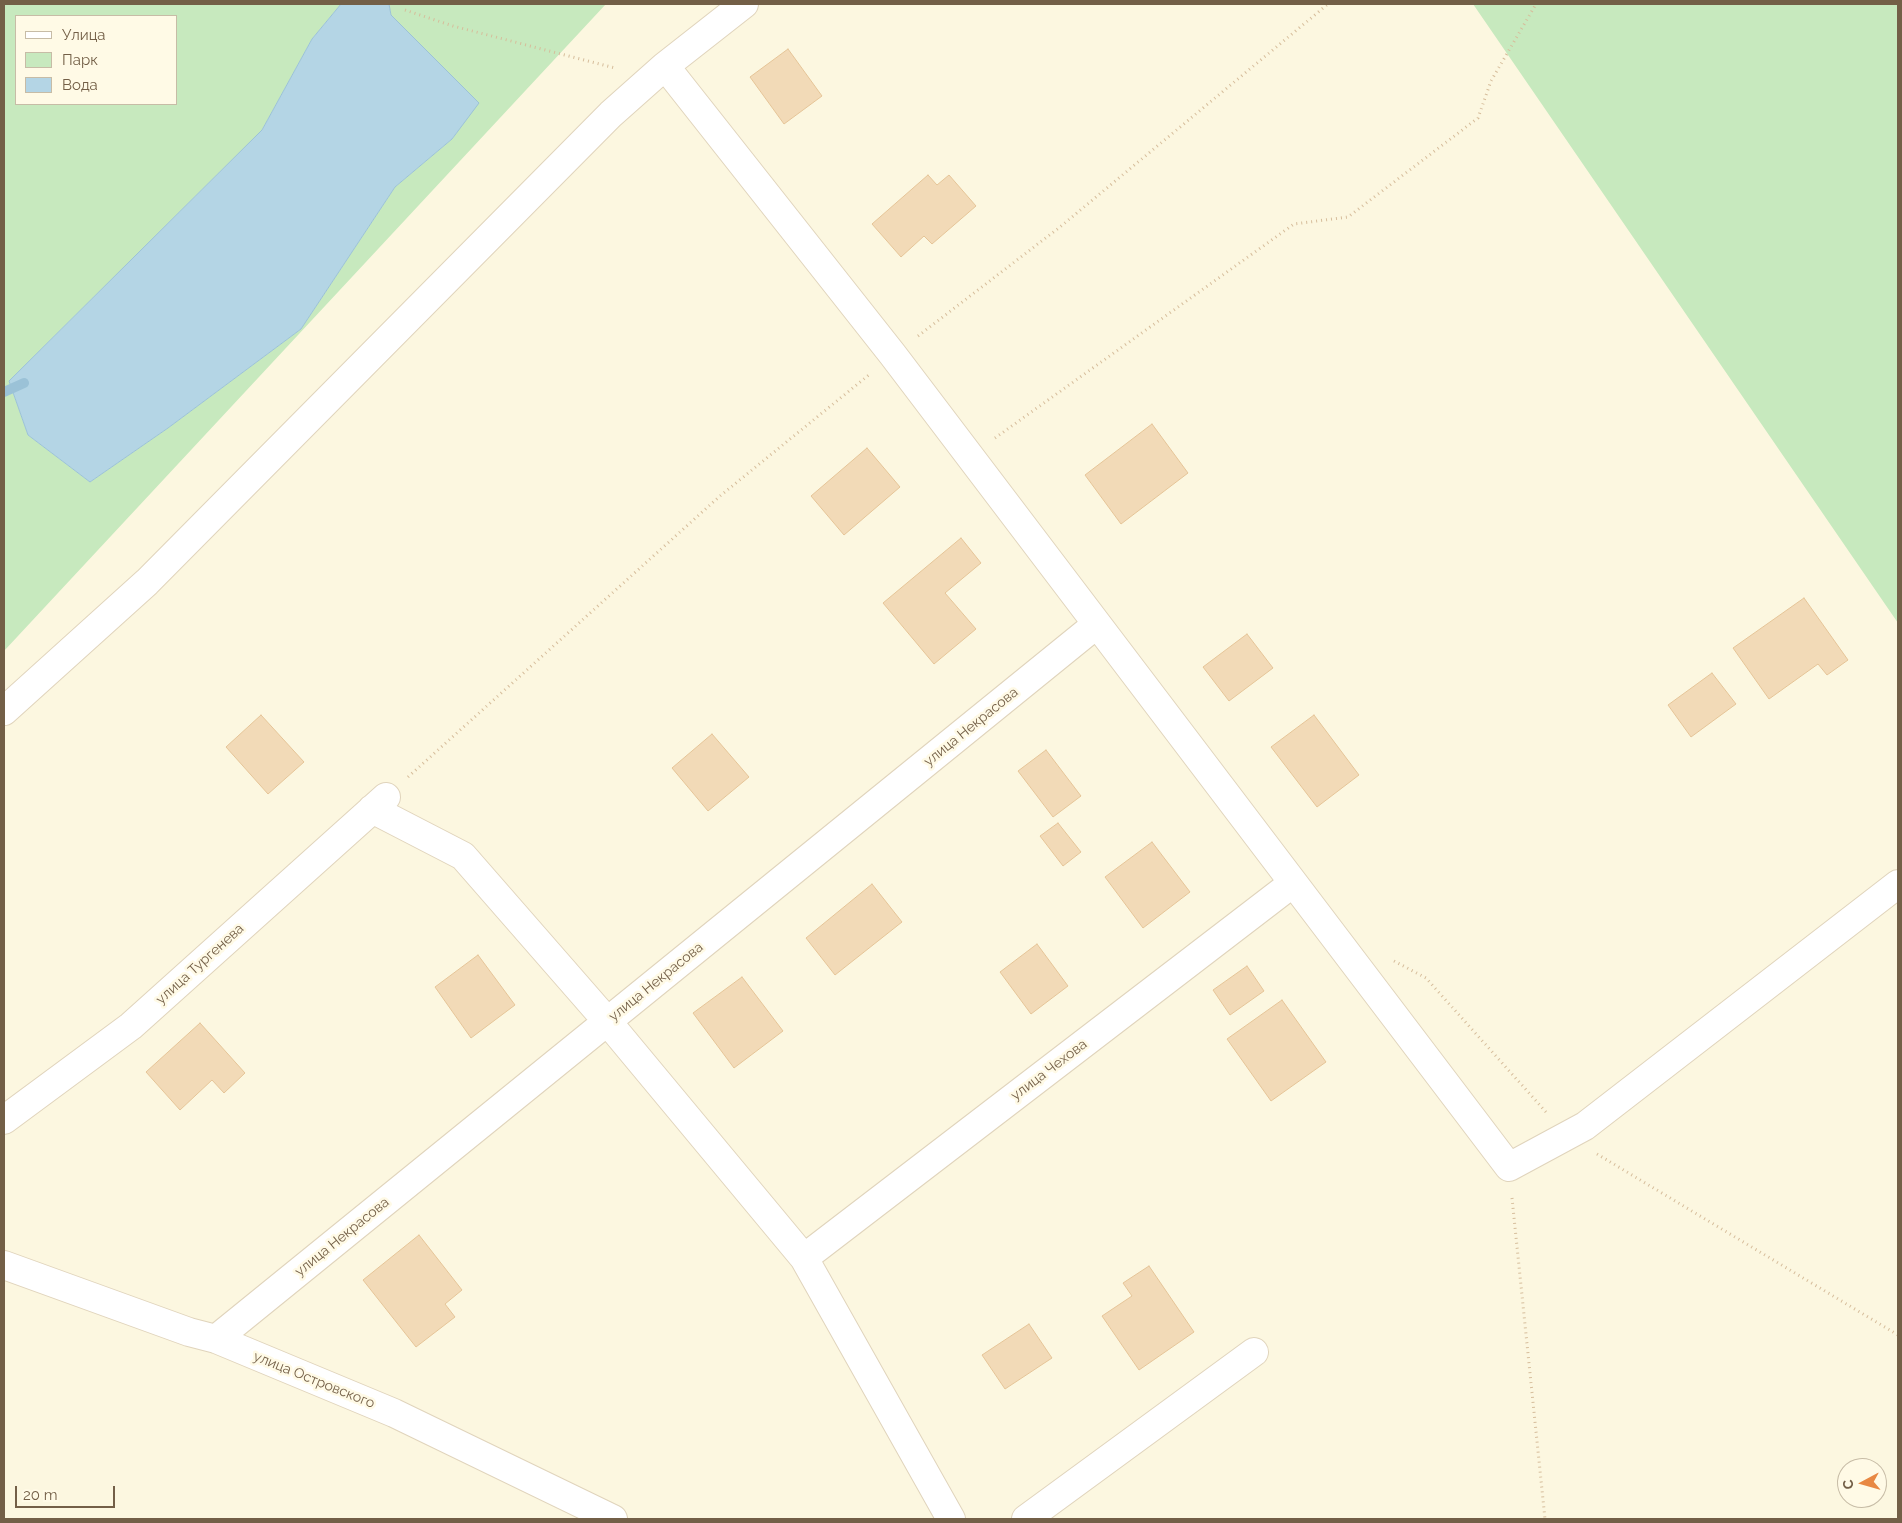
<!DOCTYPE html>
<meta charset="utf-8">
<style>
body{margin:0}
#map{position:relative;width:1902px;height:1523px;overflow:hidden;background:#fcf7e0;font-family:Raleway,sans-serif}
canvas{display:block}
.frame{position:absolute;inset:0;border:5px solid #735f47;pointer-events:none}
.legend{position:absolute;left:15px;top:15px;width:162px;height:90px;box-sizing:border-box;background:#fffae6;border:1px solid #c7bca6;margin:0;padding:6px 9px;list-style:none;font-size:15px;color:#735f47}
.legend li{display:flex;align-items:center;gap:10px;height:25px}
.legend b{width:25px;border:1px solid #c7bca6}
.north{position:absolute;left:1837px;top:1458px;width:50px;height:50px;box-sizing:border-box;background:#fffae6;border:1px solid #c7bca6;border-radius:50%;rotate:264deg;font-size:14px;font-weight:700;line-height:20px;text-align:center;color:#735f47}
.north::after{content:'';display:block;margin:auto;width:18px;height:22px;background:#e88843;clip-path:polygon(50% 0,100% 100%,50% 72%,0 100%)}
.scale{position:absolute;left:15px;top:1486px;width:100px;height:22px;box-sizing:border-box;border:2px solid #735f47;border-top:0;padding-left:6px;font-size:15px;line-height:18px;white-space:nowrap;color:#735f47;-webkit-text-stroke:4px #fffae6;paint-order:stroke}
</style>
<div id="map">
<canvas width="1902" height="1523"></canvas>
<div class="frame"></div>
<ul class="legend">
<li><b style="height:6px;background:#fff"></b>Улица</li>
<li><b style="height:14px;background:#c7e9be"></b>Парк</li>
<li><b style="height:14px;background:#b4d5e5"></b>Вода</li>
</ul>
<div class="north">С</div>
<div class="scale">20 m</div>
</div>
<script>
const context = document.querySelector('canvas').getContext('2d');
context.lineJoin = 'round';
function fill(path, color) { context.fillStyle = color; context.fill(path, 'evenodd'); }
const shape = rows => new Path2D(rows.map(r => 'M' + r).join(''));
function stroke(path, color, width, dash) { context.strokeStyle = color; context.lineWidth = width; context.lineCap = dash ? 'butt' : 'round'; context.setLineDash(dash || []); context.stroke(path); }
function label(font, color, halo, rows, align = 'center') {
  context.font = font + ' Raleway,sans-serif'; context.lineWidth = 5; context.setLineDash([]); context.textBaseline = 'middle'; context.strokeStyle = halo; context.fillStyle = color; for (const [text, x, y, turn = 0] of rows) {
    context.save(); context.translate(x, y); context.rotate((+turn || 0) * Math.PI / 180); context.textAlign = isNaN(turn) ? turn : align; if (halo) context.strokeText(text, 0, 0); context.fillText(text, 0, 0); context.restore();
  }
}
const green = shape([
 [4,4,341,4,312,39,262,130,9,381,28,435,90,482,168,428,301,329,395,187,452,139,478,103,391,15,389,4,606,4,4,651],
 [16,16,176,16,176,104,16,104],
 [1473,4,1898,4,1898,623]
]);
const water = shape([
 [341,4,389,4,391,15,479,103,452,139,395,187,301,329,168,428,90,482,28,435,9,381,262,130,312,39,341,4]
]);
const stream = shape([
 [4,392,24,383]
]);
const building = shape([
 [788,49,822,96,784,124,750,77,788,49],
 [928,175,937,185,949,175,976,206,932,244,924,236,901,257,872,224,928,175],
 [1152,424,1188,473,1121,524,1085,475,1152,424],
 [867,448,900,487,844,535,811,496,867,448],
 [961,538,981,563,945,593,976,629,934,664,883,603,961,538],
 [1804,598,1848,660,1827,675,1818,664,1769,699,1733,648,1804,598],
 [1247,634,1273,668,1229,701,1203,667,1247,634],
 [1712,673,1736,704,1691,737,1668,705,1712,673],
 [261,715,304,762,268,794,226,747,261,715],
 [1314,715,1359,775,1317,807,1271,747,1314,715],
 [712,734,749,777,708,811,672,768,712,734],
 [1046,750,1081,796,1053,817,1018,771,1046,750],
 [1058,823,1081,852,1063,866,1040,836,1058,823],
 [1152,842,1190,892,1143,928,1105,877,1152,842],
 [872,884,902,922,835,975,806,938,872,884],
 [1037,944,1068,986,1031,1014,1000,972,1037,944],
 [478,955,515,1005,471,1038,435,987,478,955],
 [1247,966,1264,991,1230,1015,1213,990,1247,966],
 [742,977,783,1031,734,1068,693,1013,742,977],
 [1282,1000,1326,1062,1271,1101,1227,1039,1282,1000],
 [200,1023,245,1073,224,1093,212,1080,180,1110,146,1072,200,1023],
 [419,1235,462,1290,445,1304,455,1317,416,1347,363,1280,419,1235],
 [1149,1266,1194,1332,1139,1370,1102,1316,1132,1296,1123,1283,1149,1266],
 [1029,1324,1052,1358,1005,1389,982,1355,1029,1324]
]);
const path = shape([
 [405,10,453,26,615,68],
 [918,336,1060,227,1328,4],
 [995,438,1294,224,1348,217,1478,118,1491,81,1536,4],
 [408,777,720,496,870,374],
 [1394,961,1426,978,1546,1112],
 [1597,1154,1898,1335],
 [1512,1198,1545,1519]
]);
const minor = shape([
 [665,66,893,355,1509,1167,1585,1126,1898,884],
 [4,711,147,582,611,114,665,66,744,4],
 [372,809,463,856,607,1021,804,1258,951,1519],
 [4,1120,131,1026,386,797],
 [804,1258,1293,883],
 [4,1265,189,1332,216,1339,394,1413,613,1519],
 [216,1339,1097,624],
 [1026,1519,1254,1352]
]);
const streetNames = [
 ["улица Некрасова",971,727,-39],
 ["улица Тургенева",200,964,-42],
 ["улица Некрасова",656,982,-39],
 ["улица Чехова",1049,1070,-37],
 ["улица Некрасова",342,1237,-39],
 ["улица Островского",314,1380,22]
];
fill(green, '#c7e9be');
fill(water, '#b4d5e5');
stroke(water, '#9bc2d7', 1);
stroke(stream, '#9bc2d7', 10);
fill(building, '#f2dab7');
stroke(building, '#e5c497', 1);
stroke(minor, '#e0d4bc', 30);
stroke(path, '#d6bd9b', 3, [1, 4]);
stroke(minor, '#fff', 28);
label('14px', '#735f47', '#fffae6', streetNames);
</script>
